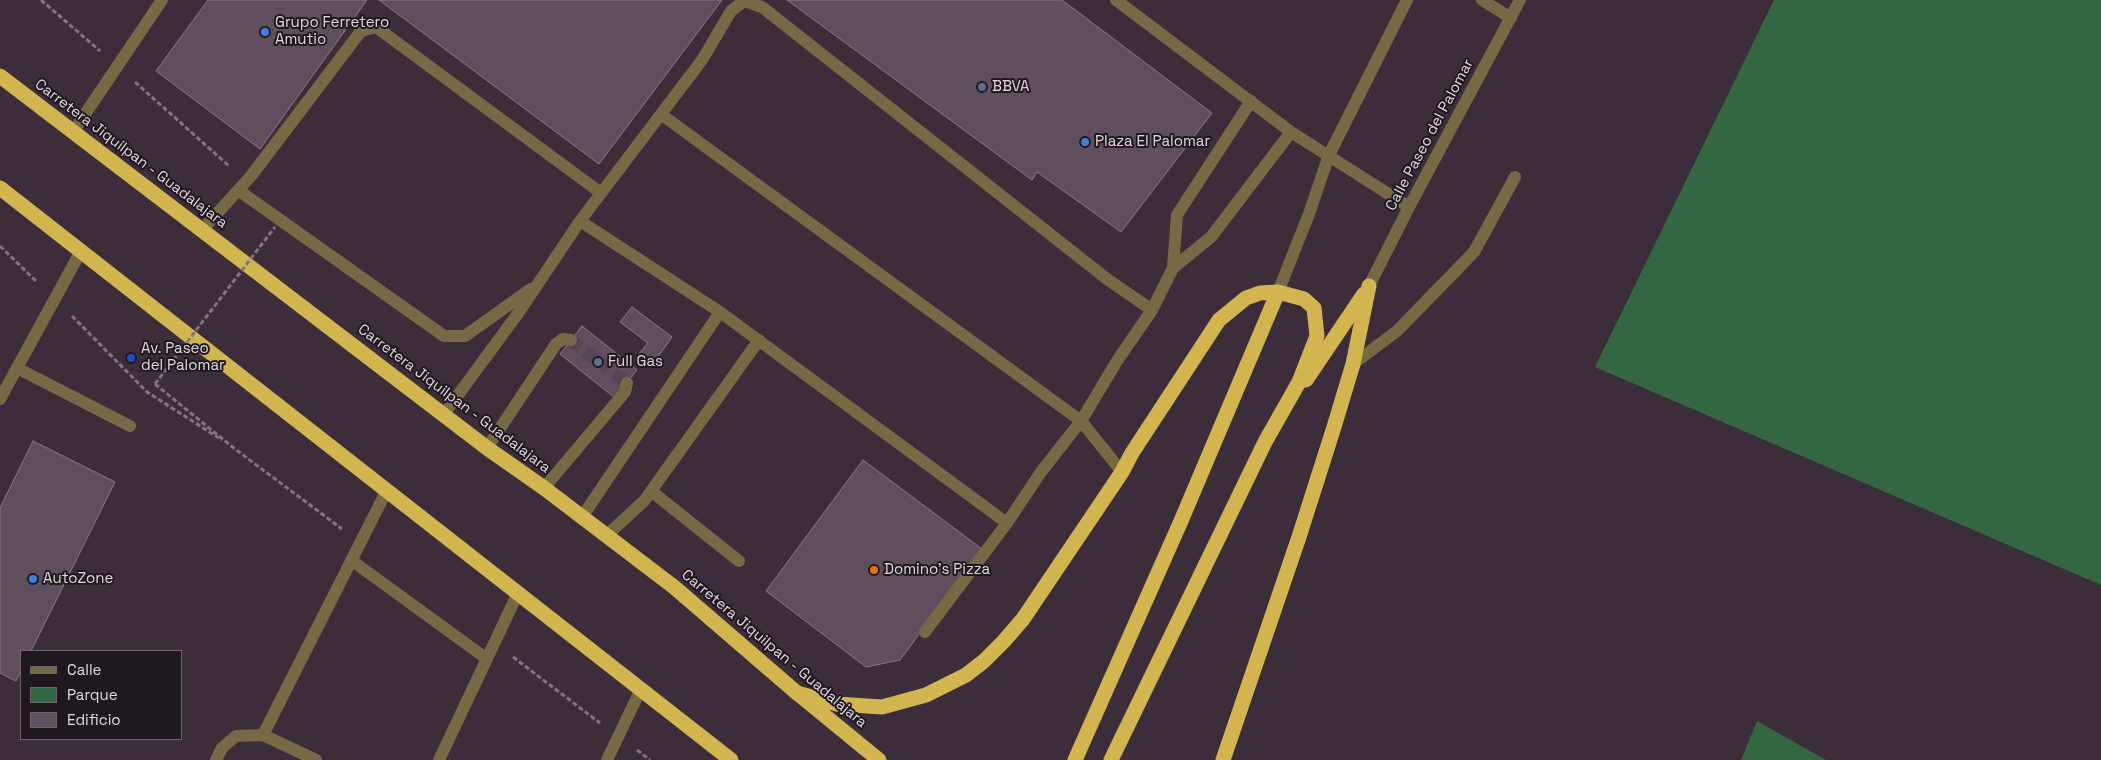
<!DOCTYPE html>
<style>
body{margin:0}
#map{position:relative;width:2101px;height:760px;overflow:hidden;background:#3c2d3b;font-family:"Space Grotesk",sans-serif}
canvas{display:block}
.legend{position:absolute;left:20px;top:650px;width:162px;height:90px;box-sizing:border-box;background:#1f181e;border:1px solid #6d646c;margin:0;padding:6px 9px;list-style:none;font-size:15px;color:#e1d7e0}
.legend li{display:flex;align-items:center;gap:10px;height:25px}
.legend b{width:25px;border:1px solid #6d646c}
</style>
<div id="map">
<canvas width="2101" height="760"></canvas>
<ul class="legend">
<li><b style="height:6px;background:#766a45"></b>Calle</li>
<li><b style="height:14px;background:#326741"></b>Parque</li>
<li><b style="height:14px;background:#5f4f5e"></b>Edificio</li>
</ul>
</div>
<script>
const context = document.querySelector('canvas').getContext('2d');
context.lineJoin = 'round';
function fill(path, color) { context.fillStyle = color; context.fill(path, 'evenodd'); }
const shape = rows => new Path2D(rows.map(r => 'M' + r).join(''));
function stroke(path, color, width, dash) { context.strokeStyle = color; context.lineWidth = width; context.lineCap = dash ? 'butt' : 'round'; context.setLineDash(dash || []); context.stroke(path); }
function label(font, color, halo, rows, align = 'center') {
  context.font = font + ' "Space Grotesk",sans-serif'; context.lineWidth = 4; context.setLineDash([]); context.textBaseline = 'middle'; context.strokeStyle = halo; context.fillStyle = color; for (const [text, x, y, turn = 0] of rows) {
    context.save(); context.translate(x, y); context.rotate((+turn || 0) * Math.PI / 180); context.textAlign = isNaN(turn) ? turn : align; if (halo) context.strokeText(text, 0, 0); context.fillText(text, 0, 0); context.restore();
  }
}
const green = shape([
 [1774,0,2101,0,2101,585,1595,367],
 [1757,721,1826,760,1741,760]
]);
const building = shape([
 [208,0,367,0,260,149,156,71,208,0],
 [379,0,722,0,599,164,379,0],
 [787,0,1062,0,1212,113,1121,232,1037,172,1032,180,787,0],
 [632,307,672,337,653,364,639,354,648,343,620,322,632,307],
 [582,326,637,370,615,398,560,354,582,326],
 [33,441,115,482,31,651,21,651,21,671,16,681,0,673,0,508,33,441],
 [863,460,982,549,900,660,866,667,766,591,863,460]
]);
const minorTunnel = shape([
 [571,340,627,383]
]);
const path = shape([
 [41,0,100,51],
 [135,82,229,166],
 [0,246,37,282],
 [72,316,147,392,222,440],
 [155,384,235,449,342,529],
 [513,657,600,723],
 [637,750,650,760]
]);
const minor = shape([
 [1116,0,1291,132,1409,207],
 [1482,0,1511,18],
 [662,115,1081,421,1122,472],
 [73,132,162,0],
 [238,190,444,336,465,336,531,289],
 [580,221,720,312,1007,523],
 [202,230,251,176,361,31,376,27,601,193],
 [1173,268,1177,215,1251,101],
 [1369,286,1409,207,1520,0],
 [1278,292,1309,214,1329,155,1407,0],
 [1353,364,1397,331,1474,252,1515,177],
 [17,368,130,426],
 [0,399,81,251],
 [444,414,519,312,580,221,702,60,731,11,744,1,762,7,1107,279,1152,310],
 [487,448,556,344,563,339,571,340],
 [544,488,625,392,627,383],
 [651,491,739,561],
 [582,517,720,312],
 [606,536,644,501,759,340],
 [351,560,487,659],
 [925,632,1007,523,1041,472,1081,421,1117,361,1152,310,1173,268,1211,237,1291,132],
 [263,735,387,490],
 [216,760,222,748,236,736,263,735,316,760],
 [439,760,518,593],
 [607,760,641,689]
]);
const highway = shape([
 [0,76,487,448,544,488,674,587,797,693,879,760],
 [0,188,731,760],
 [1306,380,1364,294],
 [797,693,837,704,882,707,926,695,966,675,984,661,1004,641,1023,619,1122,472,1132,453,1219,320,1246,298,1260,293,1278,292,1304,299,1314,308,1317,336,1299,382,1265,442,1111,760],
 [1075,760,1181,521,1278,292],
 [1223,760,1299,537,1334,427,1353,364,1369,286]
]);
const pathBridge = shape([
 [155,384,275,227]
]);
const markers = [
 [265,32,5,"#3f7fe0"],
 [982,87,5,"#5c6f8a"],
 [1085,142,5,"#3f7fe0"],
 [131,358,5,"#1a4fb4"],
 [598,362,5,"#5c6f8a"],
 [874,570,5,"#e8710a"],
 [33,579,5,"#3f7fe0"]
];
const poiNames = [
 ["Grupo Ferretero",275,23],
 ["Amutio",275,40],
 ["BBVA",992,87],
 ["Plaza El Palomar",1095,142],
 ["Av. Paseo",141,349],
 ["del Palomar",141,366],
 ["Full Gas",608,362],
 ["Domino's Pizza",884,570],
 ["AutoZone",43,579]
];
const streetNames = [
 ["Calle Paseo del Palomar",1430,135,-62],
 ["Carretera Jiquilpan - Guadalajara",131,154,37],
 ["Carretera Jiquilpan - Guadalajara",454,399,37],
 ["Carretera Jiquilpan - Guadalajara",774,649,40]
];
fill(green, '#326741');
fill(building, '#5f4f5e');
stroke(building, '#897788', 1);
stroke(minorTunnel, '#554654', 12, [12, 6]);
stroke(path, '#817480', 3, [5, 2.5]);
stroke(minor, '#766a45', 12);
stroke(highway, '#d3b550', 15);
stroke(pathBridge, '#817480', 3, [5, 2.5]);
for (const [x, y, r, color] of markers) { const dot = new Path2D(); dot.arc(x, y, r, 0, 2 * Math.PI); context.fillStyle = color; context.fill(dot); stroke(dot, '#1f181e', 2); }
label('15px', '#e1d7e0', '#1f181e', poiNames, 'left');
label('15px', '#e1d7e0', '#1f181e', streetNames);
</script>
